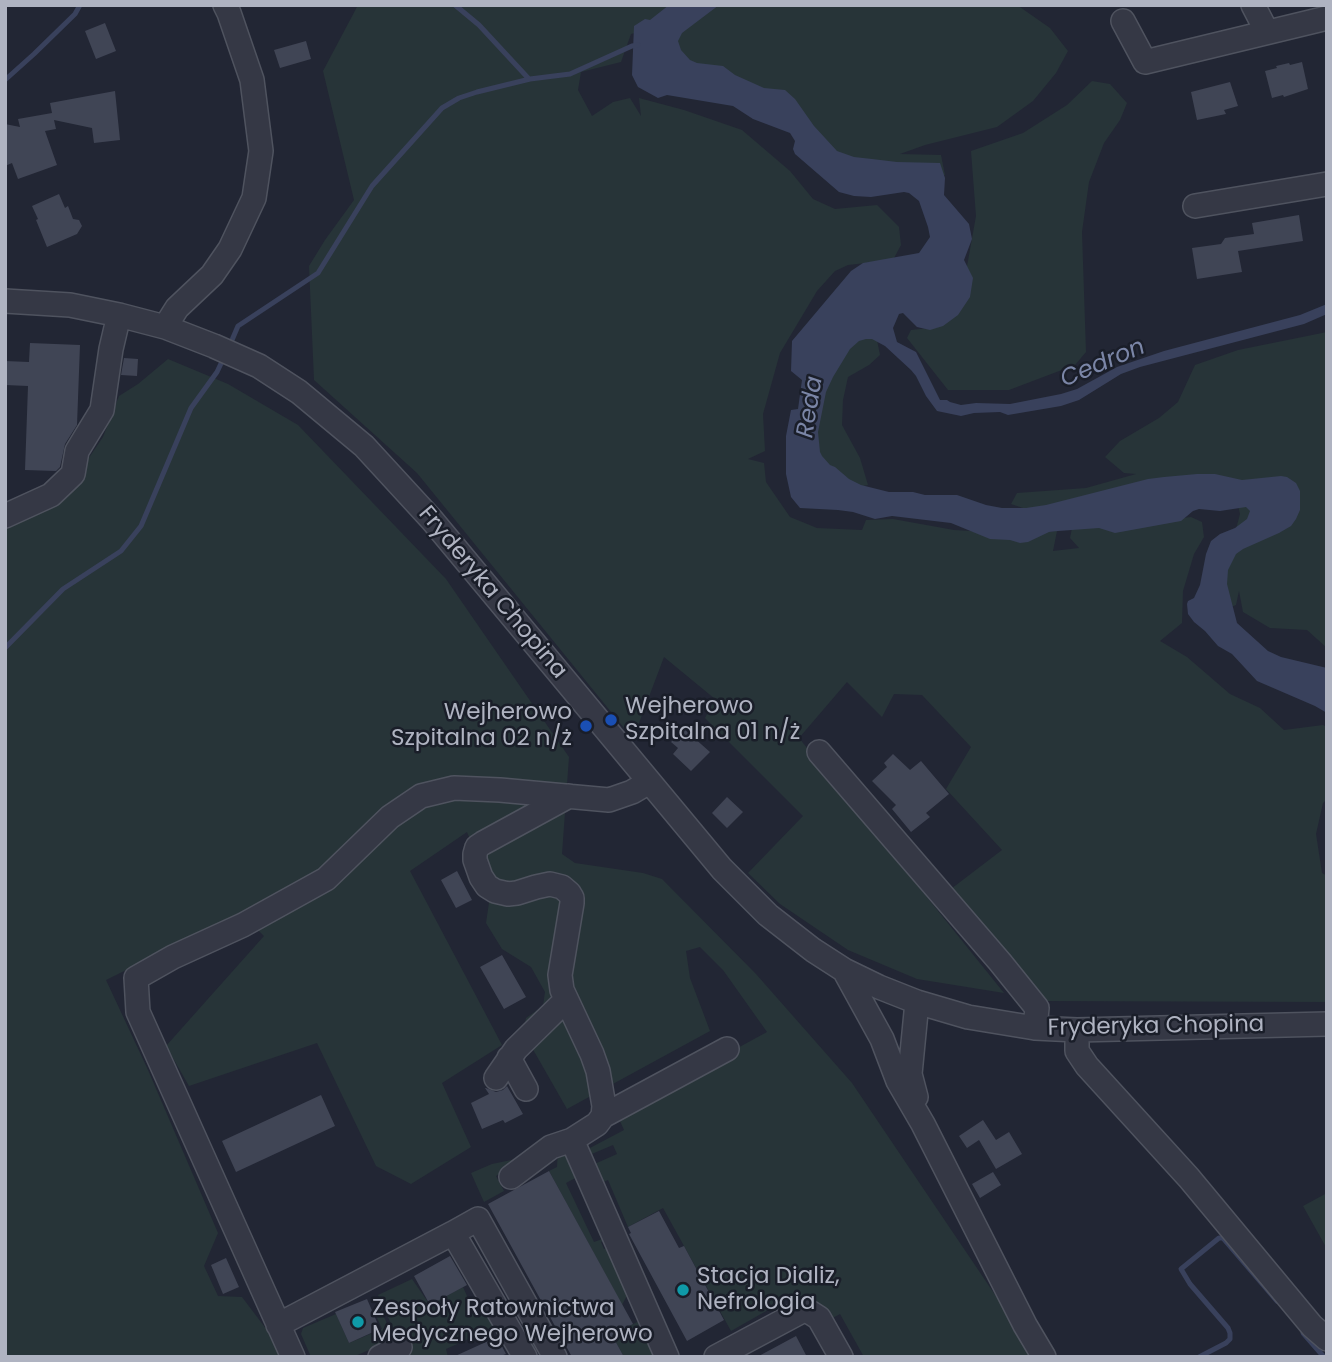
<!DOCTYPE html>
<meta charset="utf-8">
<style>
body{margin:0}
#map{position:relative;width:1332px;height:1362px;overflow:hidden;background:#222634;font-family:Poppins,sans-serif}
canvas{display:block}
.frame{position:absolute;inset:0;border:7px solid #afb3c1;pointer-events:none}
</style>
<div id="map">
<canvas width="1332" height="1362"></canvas>
<div class="frame"></div>
</div>
<script>
const context = document.querySelector('canvas').getContext('2d');
context.lineJoin = 'round';
function fill(path, color) { context.fillStyle = color; context.fill(path, 'evenodd'); }
const shape = rows => new Path2D(rows.map(r => 'M' + r).join(''));
function stroke(path, color, width, dash) { context.strokeStyle = color; context.lineWidth = width; context.lineCap = dash ? 'butt' : 'round'; context.setLineDash(dash || []); context.stroke(path); }
function label(font, color, halo, rows, align = 'center') {
  context.font = font + ' Poppins,sans-serif'; context.lineWidth = 5; context.setLineDash([]); context.textBaseline = 'middle'; context.strokeStyle = halo; context.fillStyle = color; for (const [text, x, y, turn = 0] of rows) {
    context.save(); context.translate(x, y); context.rotate((+turn || 0) * Math.PI / 180); context.textAlign = isNaN(turn) ? turn : align; if (halo) context.strokeText(text, 0, 0); context.fillText(text, 0, 0); context.restore();
  }
}
const green = shape([
 [358,5,1017,5,1050,28,1068,51,1056,73,1033,101,997,127,925,145,900,154,941,155,945,175,875,174,683,65,658,27,631,34,621,62,581,72,578,90,592,116,613,102,630,98,641,116,639,98,684,110,742,130,790,171,813,199,835,209,877,205,899,227,901,245,893,260,848,265,835,271,817,291,780,353,763,414,765,451,748,459,764,463,766,482,790,517,817,528,862,530,866,520,893,519,954,530,1021,534,1057,531,1053,551,1079,548,1070,538,1072,528,1141,523,1191,517,1202,522,1204,537,1194,554,1183,591,1182,623,1160,641,1187,657,1230,694,1260,708,1284,730,1323,725,1327,727,1327,799,1323,803,1316,834,1322,873,1327,876,1327,1002,1038,1001,947,892,1002,850,946,789,971,747,922,695,894,694,882,717,847,682,799,738,1004,993,917,979,848,950,780,904,748,873,803,816,705,718,715,699,664,657,633,739,417,473,314,380,309,266,325,240,354,200,323,71],
 [1092,81,1110,84,1127,103,1120,120,1104,143,1089,182,1082,232,1086,352,1075,365,1009,390,948,390,907,338,911,330,938,327,959,311,976,216,971,151,1023,133,1067,105],
 [871,310,880,355,869,365,848,377,843,400,842,425,860,458,868,485,842,490,810,484,817,373],
 [1327,332,1327,648,1307,630,1270,628,1243,612,1239,591,1236,605,1226,609,1220,590,1240,514,1236,497,1026,509,1011,504,1017,493,1086,488,1136,474,1124,473,1105,457,1120,441,1159,418,1178,402,1195,365,1238,350],
 [168,359,228,384,298,425,446,579,569,757,562,854,575,863,643,873,662,879,756,974,852,1083,1010,1317,1030,1357,864,1357,840,1314,829,1320,789,1298,731,1331,663,1208,628,1227,608,1180,598,1184,590,1166,617,1154,613,1145,587,1156,587,1153,588,1149,624,1130,620,1121,623,1113,631,1106,767,1032,723,970,700,947,686,951,690,978,710,1031,567,1109,523,1032,526,1018,543,1006,545,992,531,967,502,949,486,923,491,889,467,832,410,871,502,1045,442,1083,471,1147,411,1184,376,1166,317,1043,189,1086,166,1046,264,936,241,913,106,980,148,1070,218,1233,204,1266,218,1296,242,1297,273,1338,281,1357,5,1357,5,527,59,502,103,437,119,396,138,384],
 [558,1150,568,1154,579,1176,566,1183,594,1242,605,1238,605,1240,601,1242,604,1249,609,1247,631,1288,622,1305,549,1171,557,1167],
 [516,1159,517,1162,496,1176,504,1191,484,1202,471,1173,492,1164],
 [1327,1193,1327,1249,1303,1206],
 [412,1279,430,1305,463,1287,475,1314,489,1309,494,1326,489,1330,446,1349,448,1357,406,1357,378,1295],
 [380,1308,394,1339,353,1357,311,1357,301,1334,303,1328,336,1314,349,1343,382,1329,374,1311],
 [639,1321,660,1357,624,1357,612,1335]
]);
const water = shape([
 [669,5,719,5,682,33,678,41,681,50,690,60,697,63,723,66,735,75,764,88,785,90,795,99,814,126,837,151,854,157,872,159,897,162,940,163,945,178,944,195,969,224,972,239,964,260,973,278,970,297,958,315,943,326,930,330,917,327,903,313,899,314,893,328,897,342,916,352,940,400,947,400,950,402,961,405,976,403,1010,404,1061,394,1077,389,1117,367,1164,351,1300,315,1327,304,1327,314,1304,324,1140,367,1121,374,1079,400,1061,406,1008,415,1000,412,974,413,961,416,937,411,926,396,916,376,911,370,885,346,872,339,866,339,859,341,850,349,833,377,826,392,818,432,820,452,822,456,830,465,835,467,849,479,861,485,889,492,913,492,925,495,957,495,986,505,1002,508,1026,508,1046,505,1148,479,1164,477,1197,474,1215,474,1242,480,1281,476,1287,477,1296,483,1300,491,1300,510,1296,519,1291,526,1279,533,1243,549,1236,554,1228,570,1227,584,1237,623,1268,651,1281,657,1327,668,1327,713,1315,706,1257,681,1232,654,1218,646,1205,631,1194,622,1188,614,1187,604,1188,601,1194,598,1200,585,1206,554,1211,541,1220,534,1235,528,1247,519,1250,511,1246,507,1220,511,1199,509,1193,511,1181,521,1115,533,1099,528,1058,531,1049,532,1028,542,1020,543,1010,540,990,539,951,523,892,516,875,519,853,512,838,510,800,508,791,497,786,474,786,436,791,410,798,409,802,380,791,371,792,341,851,271,863,263,919,253,930,237,928,227,919,201,909,193,904,192,871,197,854,196,839,192,795,154,793,149,795,141,790,133,753,119,733,106,667,95,658,98,638,87,632,75,634,26,645,19,650,20]
]);
const stream = shape([
 [455,5,479,25,529,79],
 [5,80,34,54,75,14,80,5],
 [229,347,238,326,318,273,372,186,442,108,459,98,477,92,530,79,570,74,632,46,638,45],
 [5,648,63,589,121,551,141,526,191,408,217,372,225,355],
 [1303,1333,1324,1357],
 [1199,1357,1226,1343,1230,1339,1230,1333,1228,1328,1190,1284,1181,1269,1219,1238,1223,1238,1277,1301]
]);
const building = shape([
 [105,23,116,51,96,59,85,31],
 [306,41,311,59,280,68,274,50],
 [1302,62,1308,89,1284,97,1283,95,1272,98,1265,71,1277,68,1276,66,1289,63,1290,65],
 [1230,82,1238,106,1224,110,1226,114,1197,120,1191,92],
 [115,91,120,140,94,143,92,128,54,120,56,129,45,131,57,165,18,179,12,163,5,166,5,124,20,127,18,119,52,113,50,103],
 [59,194,65,208,68,206,73,219,79,220,82,226,77,234,47,247,36,220,38,219,32,206],
 [1299,215,1303,241,1238,251,1242,272,1197,279,1192,248,1221,244,1225,238,1254,234,1252,223],
 [30,343,80,345,77,425,65,444,60,467,56,471,25,470,28,386,5,385,5,361,29,362],
 [124,358,138,359,137,376,121,375],
 [684,729,710,752,691,771,673,754,678,748,671,742],
 [893,754,910,770,921,761,949,794,926,813,930,817,911,832,892,809,896,805,872,781,887,767,884,763],
 [727,797,743,812,727,828,712,813],
 [457,871,472,900,456,908,441,880],
 [502,955,526,997,504,1009,480,967],
 [507,1086,523,1114,505,1123,503,1120,482,1129,471,1103,489,1094,485,1088,486,1088,496,1092,503,1090],
 [321,1095,335,1126,236,1172,222,1141],
 [983,1120,996,1140,1009,1132,1022,1154,996,1169,979,1140,967,1148,959,1136],
 [549,1171,633,1324,612,1335,624,1357,572,1357,488,1204],
 [993,1172,1001,1185,980,1198,972,1184],
 [659,1211,679,1248,684,1246,724,1320,687,1341,629,1234,631,1233,628,1227],
 [450,1256,467,1285,430,1305,414,1276],
 [226,1258,239,1287,223,1294,211,1265],
 [367,1299,380,1329,349,1343,335,1312],
 [796,1336,807,1357,757,1357],
 [497,1337,506,1354,498,1357,453,1357]
]);
const minor = shape([
 [1253,5,1267,32],
 [1123,21,1145,62,1327,18],
 [1195,206,1327,184],
 [5,301,70,305,119,315,165,327,214,346,259,366,299,392,364,446,432,520,722,869,768,915,813,950,844,970,879,987,917,1002,968,1017,1035,1028,1077,1030,1327,1024],
 [165,327,177,308,212,275,230,249,254,198,261,151,252,80,229,13,225,5],
 [5,516,51,495,73,474,77,451,102,410,111,349,119,315],
 [819,752,1000,962,1037,1008,1035,1028],
 [569,796,483,843,477,847,475,854,475,860,481,877,487,886,495,891,508,894,517,893,536,887,550,884,562,887,569,893,572,898,572,903,560,975,562,990,592,1054,598,1071,604,1106,603,1116,597,1124,572,1140,667,1357],
 [844,970,882,1039,898,1081,923,1124,1025,1325,1044,1357],
 [1077,1030,1077,1051,1087,1066,1189,1178,1312,1326,1327,1339],
 [509,1058,526,1089],
 [496,1078,516,1049,566,1000],
 [916,1097,910,1074,917,1002],
 [603,1116,727,1049],
 [511,1177,551,1147,572,1140],
 [453,1233,478,1219,555,1357],
 [278,1325,453,1233,525,1357],
 [293,1357,138,1012,136,978,173,957,243,925,326,879,390,817,421,796,454,788,500,790,609,800,632,792,649,782],
 [380,1357,400,1347],
 [716,1357,802,1311,808,1311,819,1318,841,1357]
]);
const markers = [
 [611,720,7,"#1a4fb4"],
 [586,726,7,"#1a4fb4"],
 [683,1290,7,"#0f9aa8"],
 [358,1322,7,"#0f9aa8"]
];
const streetNames = [
 ["Fryderyka Chopina",492,593,50],
 ["Fryderyka Chopina",1156,1027,-1]
];
const poiNames = [
 ["Wejherowo",625,707],
 ["Szpitalna 01 n/ż",625,733],
 ["Wejherowo",572,713,"right"],
 ["Szpitalna 02 n/ż",572,739,"right"],
 ["Stacja Dializ,",697,1277],
 ["Nefrologia",697,1303],
 ["Zespoły Ratownictwa",372,1309],
 ["Medycznego Wejherowo",372,1335]
];
const waterNames = [
 ["Cedron",1103,364,-23],
 ["Reda",811,407,-81]
];
fill(green, '#273438');
fill(water, '#39415c');
stroke(stream, '#39415c', 5);
fill(building, '#404555');
stroke(minor, '#4f535f', 26);
stroke(minor, '#353845', 23);
for (const [x, y, r, color] of markers) { const dot = new Path2D(); dot.arc(x, y, r, 0, 2 * Math.PI); context.fillStyle = color; context.fill(dot); stroke(dot, '#1a1e29', 2.5); }
label('23px', '#afb3c1', '#1a1e29', streetNames);
label('23px', '#afb3c1', '#1a1e29', poiNames, 'left');
label('italic 24px', '#7b86a7', '#1a1e29', waterNames);
</script>
